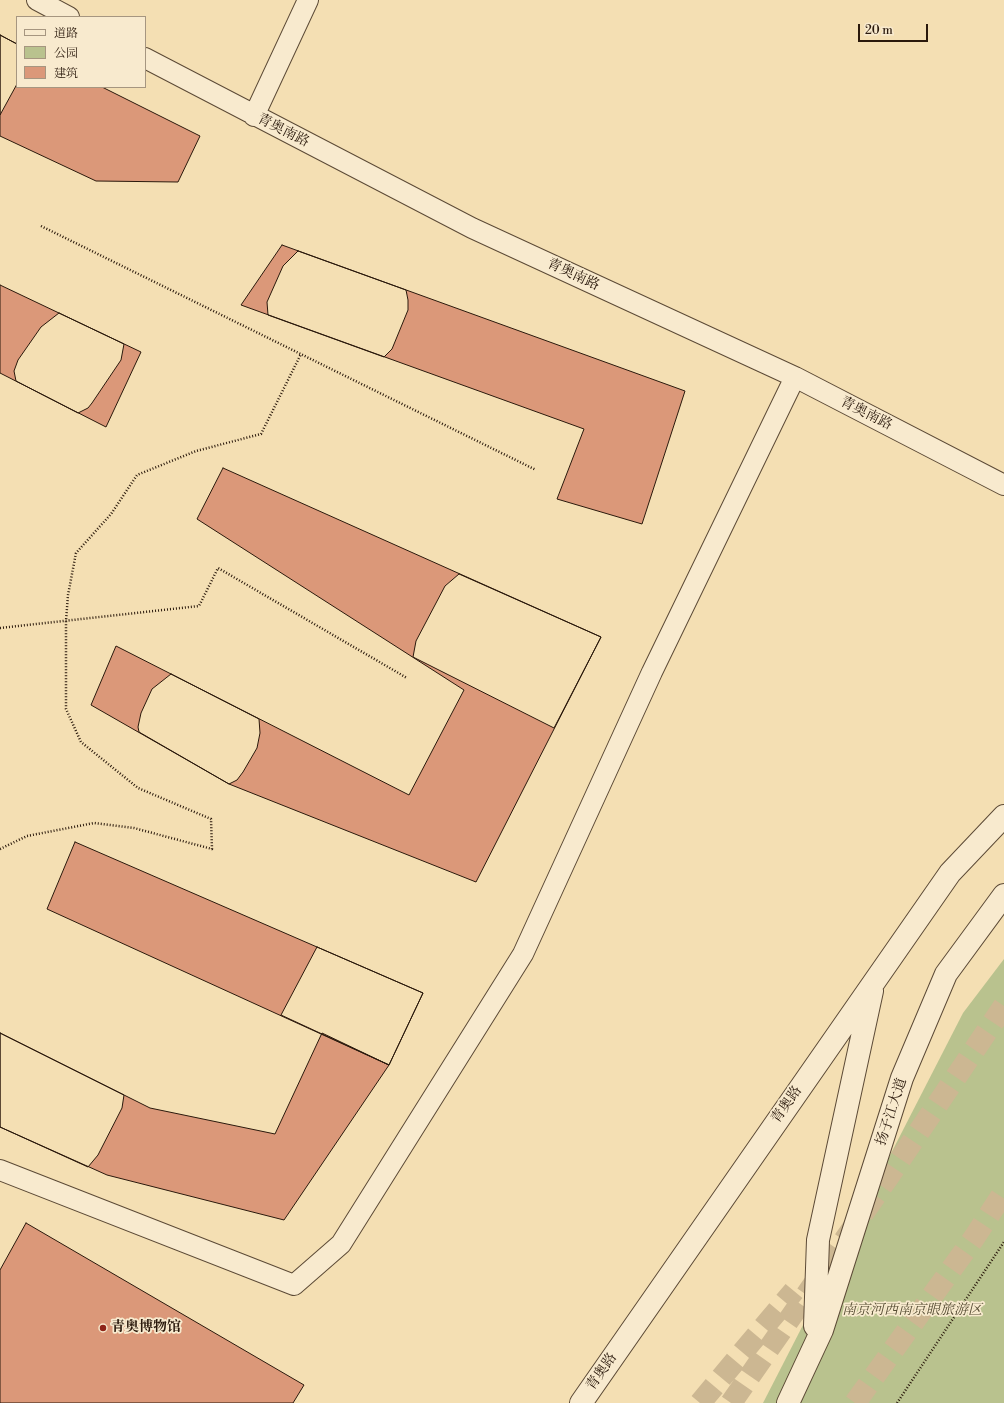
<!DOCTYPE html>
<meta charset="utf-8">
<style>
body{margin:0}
#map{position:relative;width:1004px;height:1403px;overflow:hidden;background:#f4dfb3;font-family:"Libre Bodoni","Noto Serif SC",serif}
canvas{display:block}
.legend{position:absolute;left:16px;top:16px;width:130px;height:72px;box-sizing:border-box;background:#f8eace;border:1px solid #a69680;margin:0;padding:5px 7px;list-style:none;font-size:12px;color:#2a190c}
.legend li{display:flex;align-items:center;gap:8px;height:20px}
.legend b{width:20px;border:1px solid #a69680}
.scale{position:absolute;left:858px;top:24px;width:70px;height:18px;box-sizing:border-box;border:2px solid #2a190c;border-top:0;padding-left:5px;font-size:12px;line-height:14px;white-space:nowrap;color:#2a190c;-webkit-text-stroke:3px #f8eace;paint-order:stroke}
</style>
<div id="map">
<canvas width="1004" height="1403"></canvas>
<ul class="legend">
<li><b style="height:5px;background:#f8eace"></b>道路</li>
<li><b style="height:11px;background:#b9c28e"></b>公园</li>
<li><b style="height:11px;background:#db9879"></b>建筑</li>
</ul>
<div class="scale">20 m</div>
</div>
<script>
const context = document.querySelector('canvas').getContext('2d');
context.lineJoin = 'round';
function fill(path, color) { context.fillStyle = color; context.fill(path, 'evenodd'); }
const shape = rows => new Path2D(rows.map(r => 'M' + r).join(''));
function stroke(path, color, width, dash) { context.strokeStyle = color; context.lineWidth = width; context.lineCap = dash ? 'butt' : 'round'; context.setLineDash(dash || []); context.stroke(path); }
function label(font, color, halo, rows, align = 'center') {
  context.font = font + ' "Libre Bodoni","Noto Serif SC",serif'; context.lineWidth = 3.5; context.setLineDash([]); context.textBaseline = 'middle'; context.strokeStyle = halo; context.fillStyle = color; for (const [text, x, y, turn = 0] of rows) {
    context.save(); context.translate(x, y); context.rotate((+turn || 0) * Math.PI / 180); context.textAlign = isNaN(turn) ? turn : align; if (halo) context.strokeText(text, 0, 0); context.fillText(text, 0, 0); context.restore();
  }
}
const green = shape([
 [1004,959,1004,1403,763,1403,963,1013]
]);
const building = shape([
 [0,35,17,44,17,87,102,87,200,136,178,182,96,181,0,136,0,35],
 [0,35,17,44,17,84,0,115,0,35],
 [282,245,685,391,642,524,557,499,584,429,241,305,282,245],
 [298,251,406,290,408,300,408,310,392,349,384,357,268,315,267,302,283,266,298,251],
 [0,285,141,352,106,427,0,373,0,285],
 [59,313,124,344,121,360,92,403,88,408,78,413,16,381,14,371,18,360,41,327,59,313],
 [223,468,601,637,476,882,229,784,91,705,116,646,409,795,464,690,197,519,223,468],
 [459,574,601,637,554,728,413,657,416,641,445,586,459,574],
 [171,674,259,719,260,733,257,748,243,772,237,780,229,784,139,732,138,727,141,713,152,689,171,674],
 [75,842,423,993,389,1065,47,909,75,842],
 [317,947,423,993,389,1065,281,1015,317,947],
 [0,1033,150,1108,275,1134,322,1033,389,1065,284,1220,107,1175,0,1127,0,1033],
 [0,1033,124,1095,122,1108,98,1155,88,1167,0,1127,0,1033],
 [26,1223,304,1385,293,1403,0,1403,0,1270,26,1223]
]);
const trunkTunnel = shape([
 [700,1403,794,1291],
 [731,1403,889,1176,1004,1006],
 [855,1403,974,1238,1004,1192]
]);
const path = shape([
 [41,226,536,470],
 [0,628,199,606,218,568,407,678],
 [0,849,27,836,94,823,134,828,212,849,211,819,138,788,81,742,66,709,66,621,68,595,76,553,111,514,137,475,196,451,261,434,301,354],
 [897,1403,1004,1242]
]);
const minor = shape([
 [37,0,69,17],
 [145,58,472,228,795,377,1004,485],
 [254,116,308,0],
 [0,1170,294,1285,341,1244,523,954,652,672,795,377]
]);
const tertiary = shape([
 [815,1326,818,1240,872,991],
 [581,1403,950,873,1004,816],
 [788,1403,822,1330,902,1078,946,974,1004,895]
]);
const markers = [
 [103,1328,4,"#8f2418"]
];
const streetNames = [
 ["青奥南路",283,131,27],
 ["青奥南路",573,275,25],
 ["青奥南路",866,414,27],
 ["青奥路",787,1105,-55],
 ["扬子江大道",892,1112,-72],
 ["青奥路",602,1372,-55]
];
const parkNames = [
 ["南京河西南京眼旅游区",912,1311]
];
const poiNames = [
 ["青奥博物馆",111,1328]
];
fill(green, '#b9c28e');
fill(building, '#db9879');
stroke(building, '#2a190c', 1);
stroke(trunkTunnel, '#ccb792', 22, [22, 11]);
stroke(minor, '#5c4a36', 22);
stroke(tertiary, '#5c4a36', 24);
stroke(path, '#2a190c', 2.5, [1, 2]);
stroke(minor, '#f8eace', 20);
stroke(tertiary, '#f8eace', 22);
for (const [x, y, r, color] of markers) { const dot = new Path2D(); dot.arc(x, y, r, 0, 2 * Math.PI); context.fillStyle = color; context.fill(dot); stroke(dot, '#f8eace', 1.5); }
label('14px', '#2a190c', '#f8eace', streetNames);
label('italic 14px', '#554c33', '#f8eace', parkNames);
label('bold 14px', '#2a190c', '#f8eace', poiNames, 'left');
</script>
